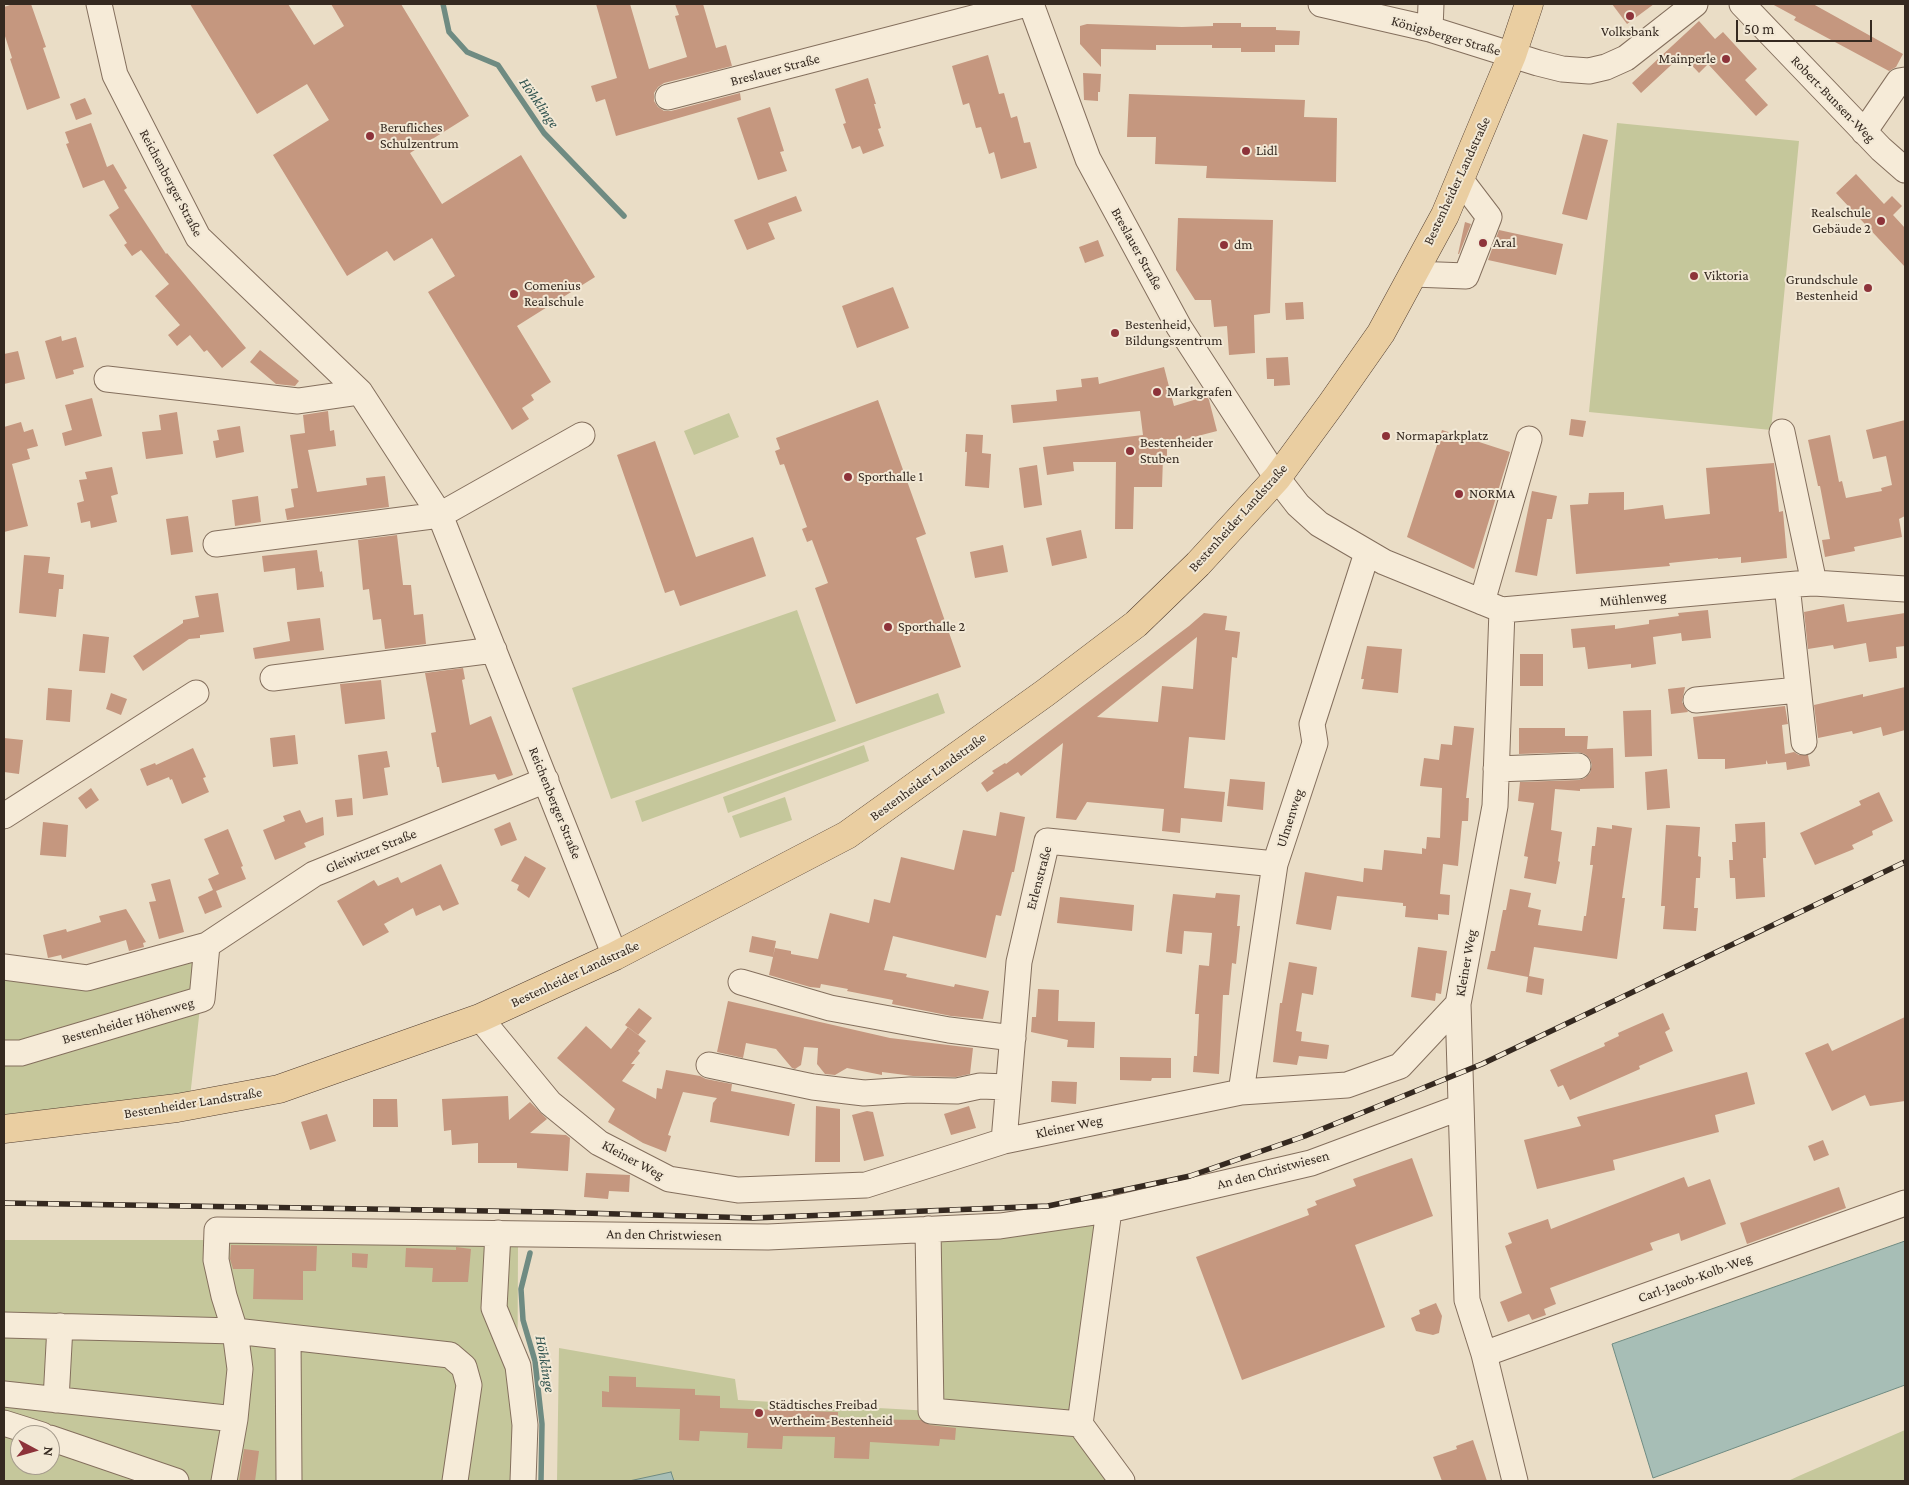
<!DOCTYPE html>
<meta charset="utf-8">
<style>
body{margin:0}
#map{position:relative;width:1909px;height:1485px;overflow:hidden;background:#eaddc6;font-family:"Crimson Pro",serif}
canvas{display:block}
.frame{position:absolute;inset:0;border:5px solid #352920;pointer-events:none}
.north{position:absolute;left:10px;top:1425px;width:50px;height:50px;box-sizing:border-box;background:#f2e8d5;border:1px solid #a69c8d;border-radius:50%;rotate:96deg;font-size:14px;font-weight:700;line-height:20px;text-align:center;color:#352920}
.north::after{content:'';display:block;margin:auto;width:18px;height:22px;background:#8d333a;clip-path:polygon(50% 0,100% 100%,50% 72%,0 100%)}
.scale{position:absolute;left:1736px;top:20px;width:136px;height:22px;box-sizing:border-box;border:2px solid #352920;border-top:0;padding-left:6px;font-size:15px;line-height:18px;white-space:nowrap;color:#352920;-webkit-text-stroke:4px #f2e8d5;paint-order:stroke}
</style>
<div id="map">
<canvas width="1909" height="1485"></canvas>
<div class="frame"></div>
<div class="north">N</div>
<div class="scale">50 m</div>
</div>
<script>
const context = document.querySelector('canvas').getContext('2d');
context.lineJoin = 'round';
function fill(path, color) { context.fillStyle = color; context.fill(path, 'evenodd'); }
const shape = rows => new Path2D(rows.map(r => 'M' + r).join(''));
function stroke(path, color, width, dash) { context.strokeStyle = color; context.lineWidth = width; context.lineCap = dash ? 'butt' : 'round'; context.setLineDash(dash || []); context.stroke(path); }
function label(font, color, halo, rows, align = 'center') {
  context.font = font + ' "Crimson Pro",serif'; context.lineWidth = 4; context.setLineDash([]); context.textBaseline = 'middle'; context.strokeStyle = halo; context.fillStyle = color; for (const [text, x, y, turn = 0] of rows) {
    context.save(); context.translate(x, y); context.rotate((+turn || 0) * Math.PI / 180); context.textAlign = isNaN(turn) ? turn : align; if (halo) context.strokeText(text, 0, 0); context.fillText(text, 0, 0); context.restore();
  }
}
const green = shape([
 [1617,123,1799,141,1771,430,1589,412],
 [729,413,739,437,694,455,684,431],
 [797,610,836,721,611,799,572,688],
 [938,693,945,713,642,822,635,801],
 [864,745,869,761,728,813,723,797],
 [785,797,792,820,740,838,732,816],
 [207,945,189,1106,4,1129,4,967,87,978],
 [1109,1210,1080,1424,1122,1481,557,1481,559,1348,735,1379,738,1400,931,1411,928,1229],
 [4,1240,205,1240,518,1245,517,1481,4,1481],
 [20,1435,50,1435,50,1465,20,1465],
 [1905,1430,1905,1481,1788,1481,1801,1475]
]);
const water = shape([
 [1905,1241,1905,1385,1653,1478,1612,1344,1905,1241],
 [671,1472,674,1481,629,1481,671,1472]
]);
const stream = shape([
 [443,4,449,32,467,52,498,65,544,133,624,216],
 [530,1253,521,1289,523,1320,535,1361,542,1424,541,1481]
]);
const building = shape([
 [13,4,31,4,46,47,43,48,60,98,27,110,10,59,12,58,4,33,4,7],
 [190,4,288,4,314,45,344,26,331,4,401,4,469,116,410,153,442,204,521,155,595,277,517,326,551,382,531,395,534,400,522,408,529,419,512,430,428,292,455,276,432,238,394,261,387,251,347,276,273,155,329,120,307,84,257,114],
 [596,4,630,4,649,69,687,57,675,16,679,15,675,4,703,4,716,48,726,45,732,66,664,83,658,87,654,93,654,101,658,107,664,111,671,111,740,93,741,100,616,136,605,99,596,102,591,86,617,78],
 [1612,4,1654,4,1627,24],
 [1772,4,1813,4,1903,54,1896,67,1889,71,1794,20,1796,17],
 [1699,21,1715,39,1723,32,1757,69,1745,80,1768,105,1756,116,1708,64,1699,73,1682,55,1641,93,1632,83],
 [1213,23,1241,23,1241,27,1276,27,1276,30,1300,31,1299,45,1275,45,1275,52,1241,52,1241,48,1212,48,1212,45,1156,45,1156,50,1101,49,1101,67,1080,44,1080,26,1087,24,1182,27,1213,26],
 [988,55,999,94,1004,93,1011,118,1017,116,1024,143,1030,142,1037,168,1001,179,994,152,989,154,981,127,976,128,969,103,963,105,952,66],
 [1083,73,1101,74,1100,92,1098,92,1098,101,1084,100],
 [868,78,876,104,874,104,881,128,878,129,884,146,863,154,860,146,852,149,843,124,846,123,835,89],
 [1129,94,1305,100,1304,117,1337,118,1336,182,1206,178,1207,166,1155,164,1156,137,1127,137],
 [85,98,92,114,76,120,70,104],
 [770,107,784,151,780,152,787,171,758,180,737,118],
 [91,123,107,167,113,164,127,188,124,190,166,254,167,253,246,348,222,368,207,350,204,352,190,335,177,346,168,335,180,325,155,296,169,284,141,250,132,256,124,245,127,243,109,215,119,208,104,180,83,188,66,144,69,143,65,132],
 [1583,134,1608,140,1587,220,1562,214],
 [1856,174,1884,204,1892,196,1902,206,1893,215,1905,228,1905,267,1836,193],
 [796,196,802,211,768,223,775,239,747,250,734,220],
 [1178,218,1273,220,1270,313,1254,315,1255,353,1229,355,1227,326,1214,327,1211,300,1195,300,1176,270],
 [1465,222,1471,224,1459,254,1458,254],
 [1499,230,1563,244,1556,275,1488,260],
 [1098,240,1104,256,1085,263,1079,247],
 [893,287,909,328,857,348,842,306],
 [1303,302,1304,319,1286,320,1285,303],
 [61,336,62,341,76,337,84,367,73,370,74,374,56,379,45,341],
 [260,350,299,381,295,386,276,384,250,362],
 [18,351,25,379,4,384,4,354],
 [1288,357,1290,385,1274,386,1274,379,1267,379,1266,358],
 [1164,367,1174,406,1207,396,1209,400,1217,431,1167,444,1167,458,1163,458,1162,487,1134,487,1133,529,1115,529,1116,462,1073,462,1074,471,1047,475,1043,447,1143,435,1140,411,1013,423,1011,405,1057,401,1056,390,1082,387,1081,379,1098,377,1099,384],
 [92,398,102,436,65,446,62,433,72,430,65,405],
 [878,400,926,534,916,538,961,667,856,704,815,588,828,583,812,540,807,542,802,529,807,527,784,464,780,465,775,451,780,449,776,438],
 [328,411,330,431,334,430,336,446,308,450,317,492,367,485,366,478,385,476,389,507,287,520,285,509,294,507,291,489,298,488,290,435,305,433,303,415],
 [177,412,183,454,146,459,142,432,161,430,159,415],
 [1571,419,1586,421,1583,437,1569,435],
 [1905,420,1905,516,1899,519,1902,537,1854,547,1855,551,1825,557,1822,540,1830,539,1820,486,1818,486,1808,440,1830,435,1839,482,1842,481,1846,498,1882,491,1881,488,1892,485,1886,456,1873,459,1866,430],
 [21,422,24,432,33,429,38,446,27,449,30,459,12,464,28,526,4,532,4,427],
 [240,426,244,452,216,458,213,441,219,440,217,430],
 [1442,430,1510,452,1474,569,1407,537],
 [966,434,983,435,982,453,991,454,989,488,965,486,967,452,965,452],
 [655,441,696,557,753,537,766,576,680,606,674,590,665,593,617,455],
 [1774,463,1779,512,1783,511,1787,558,1741,563,1741,557,1718,559,1718,558,1669,563,1670,566,1576,574,1570,505,1588,504,1589,493,1624,492,1624,510,1663,505,1665,519,1710,514,1706,468],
 [1037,465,1042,505,1024,508,1019,468],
 [112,467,118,494,111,496,117,522,91,528,90,521,81,523,77,503,84,501,79,480,87,479,85,472],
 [1532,491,1557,496,1552,519,1547,519,1537,576,1515,572],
 [258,496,261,522,235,526,232,500],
 [188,516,193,552,171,555,166,519],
 [1081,530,1087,558,1052,566,1046,538],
 [397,535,403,585,411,585,414,615,423,614,426,644,385,649,381,619,373,620,369,589,363,590,358,540],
 [1003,545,1008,572,975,578,970,552],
 [317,550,320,572,322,571,324,587,297,590,295,568,264,572,262,556],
 [24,555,50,557,48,573,64,575,63,589,59,589,56,617,19,613],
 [218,593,224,632,200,635,200,638,189,639,143,671,133,656,183,623,183,620,199,617,195,596],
 [1844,604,1847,622,1905,613,1905,646,1896,647,1897,658,1869,662,1866,643,1834,649,1833,645,1808,649,1804,612],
 [1708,610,1711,638,1682,641,1681,633,1653,637,1656,664,1631,668,1631,664,1588,669,1585,647,1573,648,1571,629,1615,625,1615,629,1649,624,1649,620,1679,616,1678,613],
 [1204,613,1227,616,1225,630,1240,632,1237,658,1232,657,1225,740,1189,737,1184,788,1225,792,1222,822,1181,818,1180,833,1162,831,1164,809,1087,802,1076,820,1056,818,1063,743,1021,776,1018,772,987,792,981,783,994,773,992,771,1005,763,1006,764,1189,626],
 [1197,637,1193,689,1162,686,1158,722,1097,717],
 [320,618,324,650,255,659,253,648,290,641,287,622],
 [83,634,109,637,105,673,79,671],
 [1367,646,1402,649,1398,693,1362,689,1364,679,1361,679],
 [1520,654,1543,654,1543,686,1520,686],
 [463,668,465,679,462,680,470,725,491,716,513,775,498,780,495,774,442,783,439,767,437,767,431,733,436,732,425,673],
 [381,680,385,719,345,724,340,684],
 [1685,687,1682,702,1688,712,1671,714,1668,689],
 [1905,687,1905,730,1883,736,1881,727,1853,734,1852,731,1818,738,1814,705,1863,694,1863,697],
 [48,688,72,690,70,722,46,720],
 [111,693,127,699,121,715,106,709],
 [1785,706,1788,724,1782,725,1785,754,1794,752,1799,755,1808,755,1810,766,1787,770,1786,762,1768,764,1766,760,1766,764,1725,769,1725,759,1698,759,1693,717],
 [1651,710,1652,756,1625,757,1623,711],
 [1454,726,1474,728,1466,798,1469,798,1468,821,1462,821,1458,866,1443,864,1440,894,1450,895,1449,915,1438,914,1438,920,1405,917,1406,906,1403,906,1403,903,1337,896,1331,930,1296,924,1305,872,1363,882,1364,868,1382,870,1384,850,1422,854,1422,848,1426,849,1427,837,1440,838,1442,788,1420,786,1424,758,1439,760,1441,744,1452,745],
 [1519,728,1565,728,1565,736,1588,736,1587,749,1613,748,1614,788,1580,789,1580,791,1555,789,1551,830,1562,832,1558,861,1560,862,1556,884,1524,878,1528,857,1524,856,1534,803,1518,801,1520,782,1579,780,1585,778,1590,773,1592,765,1590,759,1585,754,1578,752,1519,754],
 [295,735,298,764,273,767,270,738],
 [4,738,23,740,19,774,4,772],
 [193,748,206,777,203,778,209,792,182,804,172,779,170,780,169,777,147,786,140,769,155,763,156,765],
 [387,751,390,767,384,768,388,795,363,799,358,755],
 [1667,769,1670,808,1647,810,1645,772],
 [1230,779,1265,782,1263,810,1227,806],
 [91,788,99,800,86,809,78,798],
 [1879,792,1893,821,1872,831,1873,835,1852,845,1854,849,1815,865,1800,833,1861,805,1859,801],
 [352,798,353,815,337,817,335,800],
 [300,810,306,823,323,817,324,835,304,843,306,847,275,860,263,830,285,821,283,816],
 [1000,812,1025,817,1014,872,1012,872,1001,916,996,915,986,958,893,936,884,970,907,974,906,977,954,987,955,984,989,991,983,1019,951,1016,892,1004,893,1000,847,991,848,989,821,984,820,988,810,987,769,975,775,948,791,951,791,954,818,959,830,913,869,923,874,899,890,903,901,857,954,870,963,830,996,836],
 [43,822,68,825,66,857,40,855],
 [510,822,517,840,501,846,494,829],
 [1765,822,1766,858,1763,858,1765,897,1736,899,1735,878,1730,878,1729,860,1733,860,1732,842,1736,842,1735,824],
 [1612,825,1632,828,1622,898,1625,898,1617,959,1534,947,1529,976,1544,979,1542,995,1526,992,1528,977,1487,969,1491,951,1495,951,1503,910,1506,910,1510,889,1531,893,1528,907,1541,910,1538,925,1582,931,1584,916,1586,916,1593,865,1590,865,1592,846,1595,846,1597,827,1612,829],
 [1666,825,1700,827,1698,856,1701,857,1700,878,1696,878,1694,908,1698,908,1696,931,1663,929,1665,906,1661,906],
 [228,829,243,866,241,867,246,879,216,891,222,907,205,914,198,897,213,890,208,879,219,874,204,839],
 [525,856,546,868,529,898,517,890,519,885,511,881],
 [441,864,459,904,443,911,440,905,416,916,413,908,384,924,389,932,363,946,337,901,374,880,378,886,398,877,401,883],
 [170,879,184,932,159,939,149,902,156,901,151,884],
 [1216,893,1240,895,1237,926,1240,926,1236,964,1232,963,1229,995,1223,995,1219,1074,1193,1072,1194,1056,1197,1056,1199,1014,1195,1014,1199,965,1209,966,1212,933,1184,931,1182,954,1166,952,1168,933,1173,894,1215,898],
 [1060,897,1134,905,1132,931,1057,923],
 [126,909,146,942,143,943,144,947,129,951,126,940,62,959,61,955,48,958,43,935,66,929,67,932,101,922,99,916],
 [752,936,776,941,773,957,749,952],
 [1418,947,1447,951,1441,994,1436,993,1435,1001,1411,997],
 [1289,962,1317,967,1313,995,1302,993,1296,1031,1302,1032,1301,1041,1329,1045,1327,1059,1299,1056,1297,1065,1273,1062,1280,1003,1282,1003],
 [1038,989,1059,990,1058,1021,1095,1022,1094,1048,1067,1047,1068,1040,1031,1032,1032,1017,1036,1017],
 [728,1001,890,1038,973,1048,970,1074,956,1077,913,1076,882,1072,882,1075,847,1068,835,1075,825,1074,817,1064,818,1048,804,1047,801,1065,795,1069,792,1068,776,1049,746,1043,743,1058,717,1052],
 [639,1008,652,1018,638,1035,625,1025],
 [1663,1013,1670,1029,1665,1032,1673,1051,1639,1066,1640,1069,1570,1100,1563,1085,1558,1087,1550,1070,1605,1046,1604,1043,1619,1036,1618,1033],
 [1905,1017,1905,1101,1870,1106,1865,1095,1832,1111,1805,1053,1828,1043,1832,1051],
 [586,1026,611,1049,628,1027,646,1041,638,1051,640,1053,631,1064,635,1064,622,1081,656,1099,657,1088,662,1089,666,1070,700,1076,706,1079,732,1084,731,1091,793,1103,791,1104,795,1104,789,1136,710,1122,713,1103,717,1098,683,1092,668,1135,671,1136,666,1152,643,1143,608,1122,615,1109,557,1058],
 [1120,1057,1171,1058,1171,1078,1152,1078,1151,1081,1120,1080],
 [1747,1072,1755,1104,1715,1115,1719,1132,1613,1160,1615,1170,1537,1189,1524,1140,1581,1126,1577,1117],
 [1052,1081,1077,1082,1076,1104,1051,1102],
 [508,1096,509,1120,530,1102,547,1119,530,1133,566,1135,570,1138,568,1171,517,1168,517,1163,478,1163,478,1143,452,1145,451,1130,444,1131,442,1099],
 [373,1099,397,1099,398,1127,373,1127],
 [816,1106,840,1109,840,1162,815,1162],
 [969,1106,976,1128,951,1135,944,1114],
 [867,1111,873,1112,884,1156,864,1161,852,1115],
 [327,1114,336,1141,310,1150,301,1122],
 [1823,1140,1829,1155,1814,1161,1808,1146],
 [1412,1158,1433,1216,1355,1245,1385,1327,1242,1380,1196,1257,1309,1215,1307,1209,1317,1205,1315,1201,1356,1186,1353,1179],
 [586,1173,630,1175,629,1192,609,1191,608,1199,584,1197],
 [1684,1177,1688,1187,1710,1179,1726,1224,1681,1241,1679,1233,1650,1243,1653,1250,1550,1288,1556,1304,1544,1309,1546,1315,1532,1320,1529,1314,1508,1322,1500,1302,1522,1293,1505,1246,1512,1243,1508,1233,1548,1219,1551,1229],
 [1839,1187,1846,1208,1747,1244,1740,1223],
 [231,1245,317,1246,316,1271,303,1271,303,1300,253,1299,254,1269,233,1269,230,1259],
 [456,1247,471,1249,468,1282,432,1282,433,1268,405,1267,406,1248,456,1250],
 [352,1253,368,1254,367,1268,352,1267],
 [1436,1303,1442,1316,1439,1333,1433,1335,1416,1331,1411,1318,1420,1314,1419,1310],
 [609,1376,636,1377,636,1387,695,1389,695,1395,720,1396,720,1408,838,1412,838,1419,921,1420,930,1425,956,1428,955,1440,940,1439,939,1446,870,1442,869,1459,834,1458,835,1437,783,1436,782,1449,747,1448,748,1433,700,1431,699,1441,679,1440,680,1409,602,1407,602,1391,609,1392],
 [1473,1440,1487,1481,1442,1481,1433,1457,1457,1449,1456,1446],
 [244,1449,259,1451,255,1481,239,1481]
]);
const minor = shape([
 [99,4,115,75,198,237,360,392,440,515,615,956],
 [1031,4,1088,159,1179,327,1277,478,1298,505,1319,524,1384,562,1502,610,1797,584,1814,583,1905,589],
 [1321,4,1430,29,1538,63,1562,69,1589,71,1606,67,1626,58,1695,4],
 [1742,4,1881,149,1905,170],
 [1430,29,1431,4],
 [668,97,1027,4],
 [1864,132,1899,81,1905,80],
 [1413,274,1466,276,1489,217,1460,179],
 [107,379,298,401,360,392],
 [1782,432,1814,583],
 [216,544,440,515,582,435],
 [1787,585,1804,742],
 [1482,602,1529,439],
 [273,678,494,650],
 [1696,700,1798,690],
 [1496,769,1578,766],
 [4,816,196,693],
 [207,945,314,874,546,780],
 [4,967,87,978,207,945,202,999,21,1053,4,1053],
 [741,982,830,1008,949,1030,1013,1038],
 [1458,1004,1467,1300,1484,1354,1905,1203],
 [480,1018,550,1103,599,1143,669,1179,738,1190,866,1185,1004,1141,1241,1092,1347,1085,1400,1066,1458,1004,1495,806,1502,610],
 [709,1065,813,1087,864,1093,910,1090,957,1091,980,1086,1008,1087],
 [1241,1092,1275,864,1315,743,1312,724,1367,553],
 [1004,1141,1019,962,1047,841,1275,864],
 [928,1229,931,1411,1080,1424,1109,1210],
 [498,1233,494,1308,518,1366,525,1425,523,1481],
 [4,1325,235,1331,450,1355,464,1367,469,1385,455,1481],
 [288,1337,289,1481],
 [1484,1354,1515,1481],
 [4,1394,235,1419],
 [56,1400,60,1326],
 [4,1423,42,1435],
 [1080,1424,1122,1481],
 [50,1438,176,1481],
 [224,1481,235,1419,240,1369,235,1331,224,1296,216,1260,217,1230,768,1237,1000,1226,1109,1210,1311,1163,1461,1107]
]);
const major = shape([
 [4,1129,177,1108,279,1089,480,1018,615,956,847,835,1045,693,1136,624,1198,564,1277,478,1332,403,1381,333,1445,215,1512,55,1529,4]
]);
const rail = shape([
 [4,1203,550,1212,753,1218,1048,1206,1190,1176,1305,1136,1482,1064,1905,862]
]);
const markers = [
 [1630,16,5,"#8d333a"],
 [1726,59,5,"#8d333a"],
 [370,136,5,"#8d333a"],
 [1246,151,5,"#8d333a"],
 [1881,221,5,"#8d333a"],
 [1483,243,5,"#8d333a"],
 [1224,245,5,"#8d333a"],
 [1694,276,5,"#8d333a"],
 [1868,288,5,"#8d333a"],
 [514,294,5,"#8d333a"],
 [1115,333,5,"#8d333a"],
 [1157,392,5,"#8d333a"],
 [1386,436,5,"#8d333a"],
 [1130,451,5,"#8d333a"],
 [848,477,5,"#8d333a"],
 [1459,494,5,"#8d333a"],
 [888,627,5,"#8d333a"],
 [759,1413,5,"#8d333a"]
];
const poiNames = [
 ["Volksbank",1630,32,"center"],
 ["Mainperle",1716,59,"right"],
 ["Berufliches",380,128],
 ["Schulzentrum",380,144],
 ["Lidl",1256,151],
 ["Realschule",1871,213,"right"],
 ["Gebäude 2",1871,229,"right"],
 ["Aral",1493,243],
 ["dm",1234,245],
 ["Viktoria",1704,276],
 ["Grundschule",1858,280,"right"],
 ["Bestenheid",1858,296,"right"],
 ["Comenius",524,286],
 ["Realschule",524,302],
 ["Bestenheid,",1125,325],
 ["Bildungszentrum",1125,341],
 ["Markgrafen",1167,392],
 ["Normaparkplatz",1396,436],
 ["Bestenheider",1140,443],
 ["Stuben",1140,459],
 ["Sporthalle 1",858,477],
 ["NORMA",1469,494],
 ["Sporthalle 2",898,627],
 ["Städtisches Freibad",769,1405],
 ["Wertheim-Bestenheid",769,1421]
];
const streetNames = [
 ["Königsberger Straße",1446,36,16],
 ["Breslauer Straße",775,70,-15],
 ["Robert-Bunsen-Weg",1833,99,46],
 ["Bestenheider Landstraße",1457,181,-65],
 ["Reichenberger Straße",171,183,62],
 ["Breslauer Straße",1137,249,61],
 ["Bestenheider Landstraße",1238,518,-48],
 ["Mühlenweg",1633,599,-5],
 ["Bestenheider Landstraße",928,777,-36],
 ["Reichenberger Straße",555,803,68],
 ["Ulmenweg",1290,818,-72],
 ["Gleiwitzer Straße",371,851,-22],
 ["Erlenstraße",1039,878,-75],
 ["Kleiner Weg",1466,963,-80],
 ["Bestenheider Landstraße",575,974,-25],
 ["Bestenheider Höhenweg",128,1021,-16],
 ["Bestenheider Landstraße",193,1103,-9],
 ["Kleiner Weg",1069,1127,-12],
 ["Kleiner Weg",633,1160,28],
 ["An den Christwiesen",1273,1170,-15],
 ["An den Christwiesen",664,1235,1],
 ["Carl-Jacob-Kolb-Weg",1695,1278,-20]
];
const waterNames = [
 ["Höhklinge",539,103,55],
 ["Höhklinge",545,1364,80]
];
fill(green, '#c5c79b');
fill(water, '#a7beb6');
stroke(water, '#6f8b82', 1);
stroke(stream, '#6f8b82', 5.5);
fill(building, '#c5977f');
stroke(minor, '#846f5d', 27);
stroke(major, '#523e31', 29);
stroke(minor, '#f6ebd8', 25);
stroke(major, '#eacea1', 28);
stroke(rail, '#352920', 5.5);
stroke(rail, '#f2e8d5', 4, [11]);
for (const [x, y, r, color] of markers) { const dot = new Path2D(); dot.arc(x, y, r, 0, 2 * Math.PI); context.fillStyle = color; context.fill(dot); stroke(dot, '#f2e8d5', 2); }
label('14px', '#352920', '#f2e8d5', poiNames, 'left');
label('14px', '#352920', '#f2e8d5', streetNames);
label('italic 15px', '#30534f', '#f2e8d5', waterNames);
</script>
